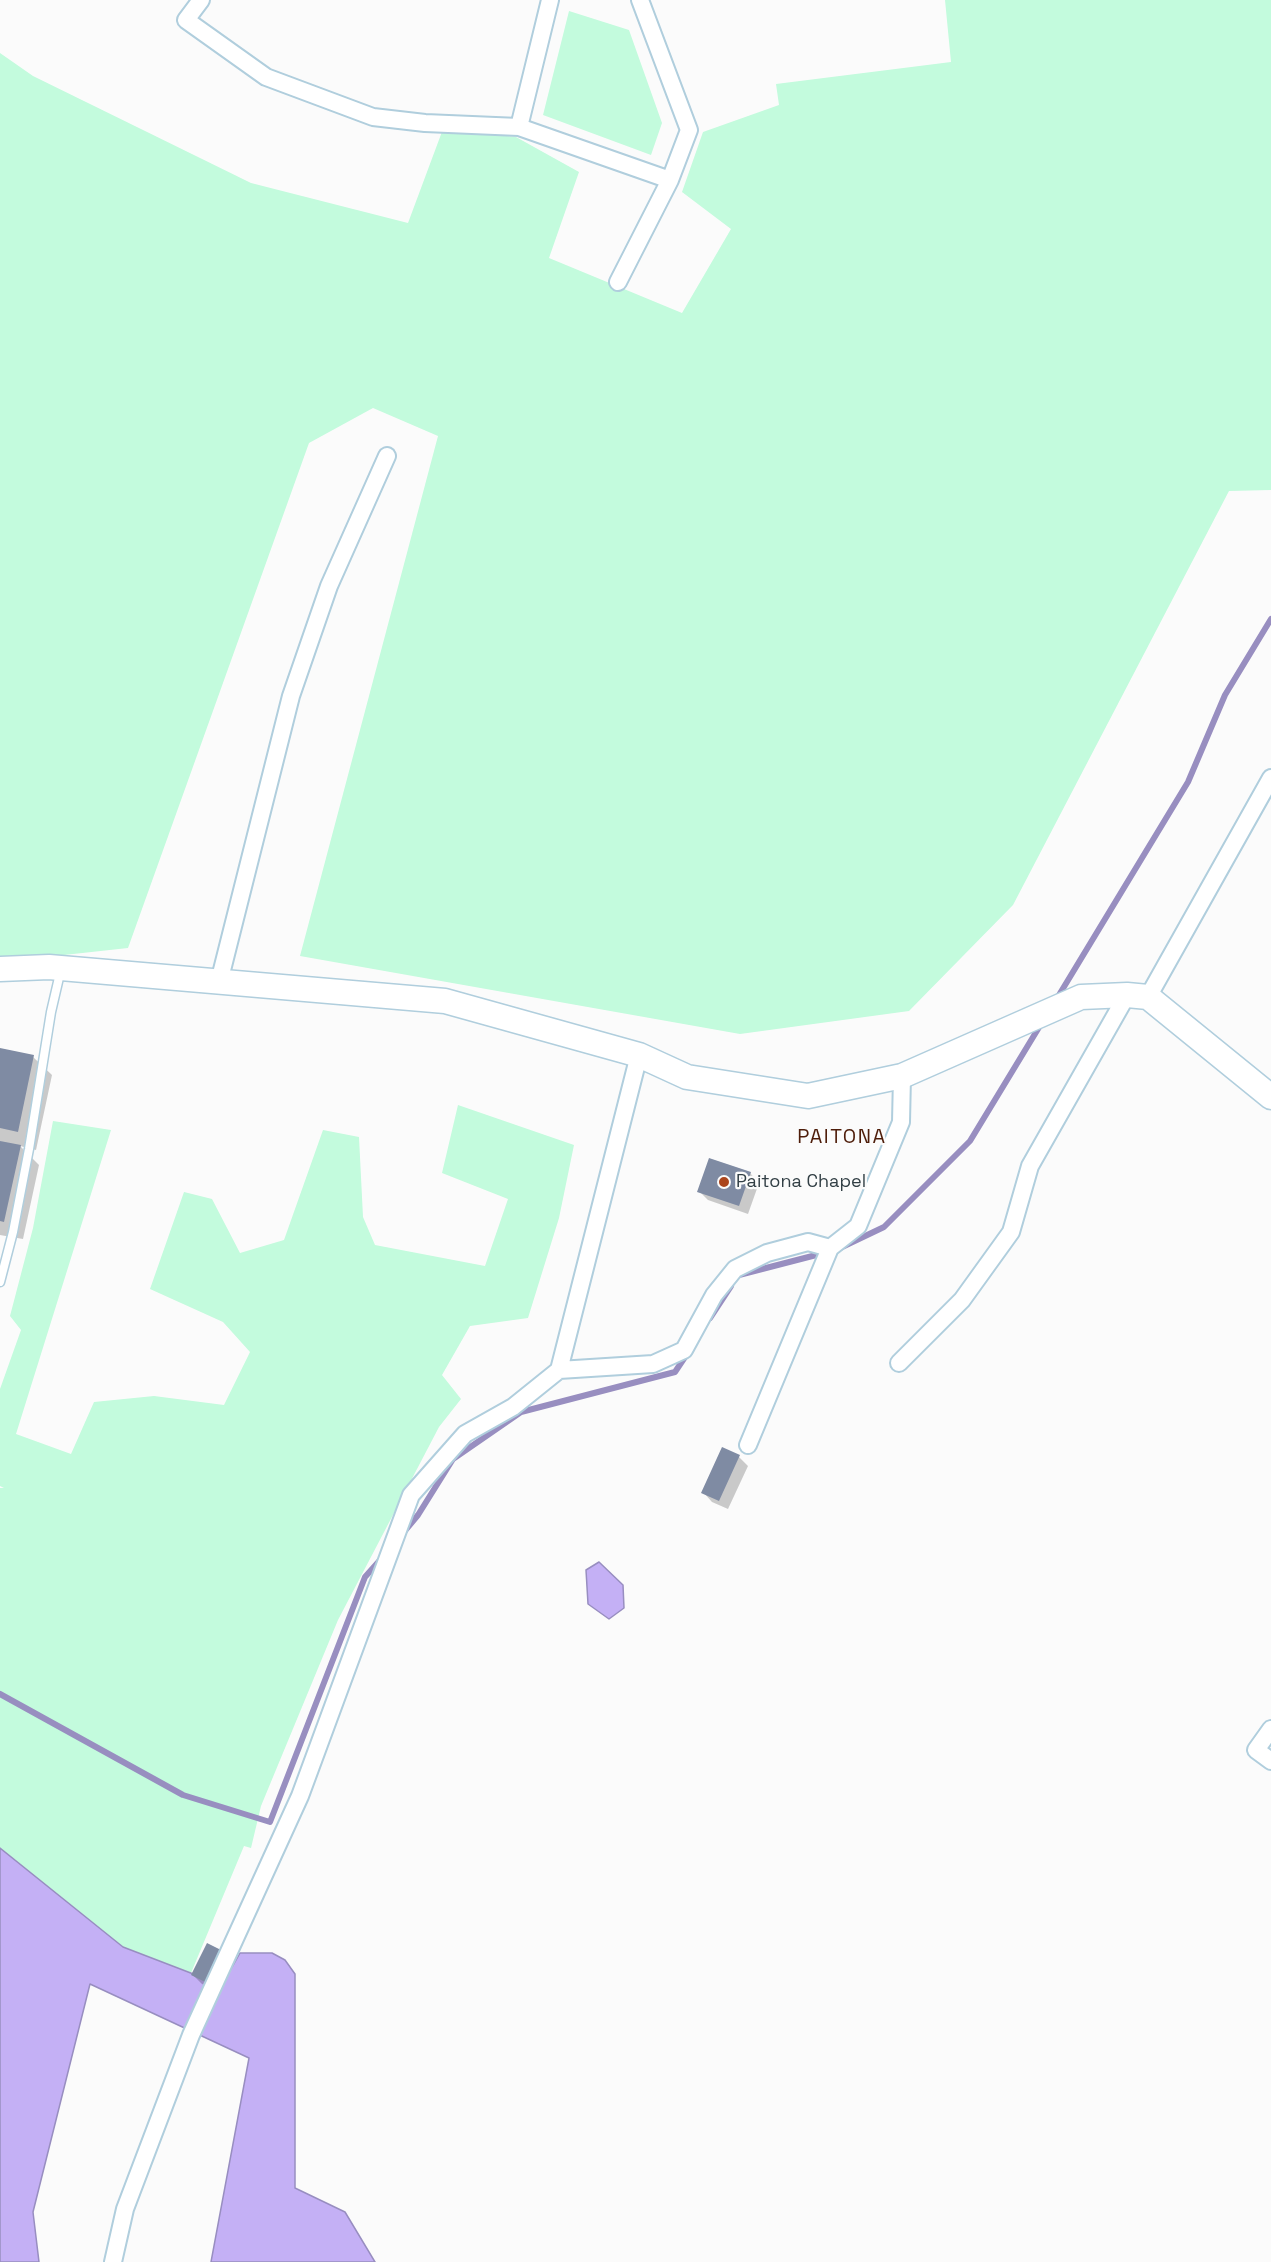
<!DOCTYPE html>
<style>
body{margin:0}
canvas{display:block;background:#fbfbfb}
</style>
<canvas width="1271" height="2262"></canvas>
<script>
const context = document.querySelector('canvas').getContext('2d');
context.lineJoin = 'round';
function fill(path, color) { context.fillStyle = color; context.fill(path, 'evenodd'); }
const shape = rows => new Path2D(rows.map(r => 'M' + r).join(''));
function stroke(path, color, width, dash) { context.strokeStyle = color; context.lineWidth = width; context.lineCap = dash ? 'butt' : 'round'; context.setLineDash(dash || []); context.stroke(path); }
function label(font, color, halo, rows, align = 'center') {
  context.font = font + ' "Space Grotesk",sans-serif'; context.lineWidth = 4.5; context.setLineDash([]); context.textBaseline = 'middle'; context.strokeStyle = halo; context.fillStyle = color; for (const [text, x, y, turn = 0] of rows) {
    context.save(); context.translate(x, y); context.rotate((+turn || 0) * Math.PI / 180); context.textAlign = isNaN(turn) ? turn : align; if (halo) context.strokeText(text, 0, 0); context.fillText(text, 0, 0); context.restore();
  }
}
const green = shape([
 [945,0,1271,0,1271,490,1229,491,1013,905,909,1011,740,1034,300,956,438,436,373,408,309,443,128,948,0,962,0,53,33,76,251,183,408,223,443,129,516,137,579,172,549,258,682,313,731,229,682,192,703,132,779,105,776,84,951,62],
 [569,11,629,30,662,123,651,155,543,115],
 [458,1105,574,1145,559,1218,528,1318,470,1326,442,1375,461,1399,439,1427,338,1620,261,1806,251,1848,244,1846,191,1973,123,1947,0,1848,0,1488,4,1488,0,1486,0,1389,21,1330,10,1316,33,1228,53,1121,111,1130,16,1434,71,1454,94,1402,154,1396,224,1405,250,1352,223,1322,150,1289,184,1192,212,1199,240,1253,284,1240,323,1130,359,1137,363,1217,375,1245,485,1266,508,1199,442,1173]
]);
const water = shape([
 [599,1562,623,1585,624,1608,609,1619,588,1604,586,1570,599,1562],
 [0,1848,123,1947,222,1985,240,1953,272,1953,285,1960,295,1974,295,2188,345,2212,375,2262,211,2262,249,2058,90,1984,33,2212,39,2262,0,2262,0,1848]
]);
const shadow = shape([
 [0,1050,33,1057,52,1075,36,1150,20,1146,39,1165,23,1239,0,1235],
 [750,1173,759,1183,748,1214,708,1200,699,1191],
 [723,1449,739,1457,748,1466,728,1509,712,1502,703,1492],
 [220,1951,214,1990,202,1984,193,1975]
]);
const stream = shape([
 [1056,1000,1188,782,1225,695,1271,619],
 [840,1248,884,1227,970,1141,1041,1024],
 [739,1275,824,1253],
 [710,1318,731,1286],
 [403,1533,418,1515,453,1459,521,1412,675,1372,687,1354],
 [0,1694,183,1795,270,1822,365,1577,381,1559]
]);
const building = shape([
 [0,1048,34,1055,18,1132,0,1128],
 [0,1141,21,1145,4,1222,0,1221],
 [709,1158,751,1172,739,1206,697,1192],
 [722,1447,740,1455,719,1501,701,1493],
 [207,1943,221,1950,205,1982,191,1975]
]);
const lane = shape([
 [0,1282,13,1232,29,1149,51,1012,61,969]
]);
const street = shape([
 [201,0,186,20,266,77,373,117,425,123,519,127,670,180],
 [519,127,550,0],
 [618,282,670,180,689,130,640,0],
 [219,982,291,696,329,586,387,456],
 [1148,997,1271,778],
 [899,1363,962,1300,1011,1232,1030,1166,1127,995],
 [559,1370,653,1364,684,1350,714,1295,735,1269,767,1253,808,1242,830,1248,858,1226,901,1122,902,1076],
 [748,1445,830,1248],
 [1271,1729,1256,1750,1271,1761],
 [113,2262,125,2209,191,2035,300,1796,411,1495,465,1434,513,1407,559,1370,639,1055]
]);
const secondary = shape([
 [0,969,49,967,445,1001,639,1055,687,1077,808,1096,902,1076,1081,997,1127,995,1148,997,1271,1097]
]);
const markers = [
 [724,1182,6,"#ab451c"]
];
const poiNames = [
 ["Paitona Chapel",736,1182]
];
const neighbourhoodNames = [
 ["PAITONA",842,1138]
];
fill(green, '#c3fbdd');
fill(water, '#c4b0f5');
stroke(water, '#988ec0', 1.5);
fill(shadow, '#0003');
stroke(stream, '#988ec0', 6);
fill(building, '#7f8ba3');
stroke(lane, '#b0cedd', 11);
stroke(street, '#b0cedd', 20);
stroke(secondary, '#b0cedd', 27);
stroke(lane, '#fff', 8);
stroke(street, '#fff', 16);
stroke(secondary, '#fff', 24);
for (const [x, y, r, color] of markers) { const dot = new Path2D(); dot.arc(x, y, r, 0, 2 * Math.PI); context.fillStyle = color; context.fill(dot); stroke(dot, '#fbfbfb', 2); }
label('18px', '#323f45', '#fbfbfb', poiNames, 'left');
context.letterSpacing = '1.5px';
label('20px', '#4e1d0a', '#fbfbfb', neighbourhoodNames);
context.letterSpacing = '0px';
</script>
